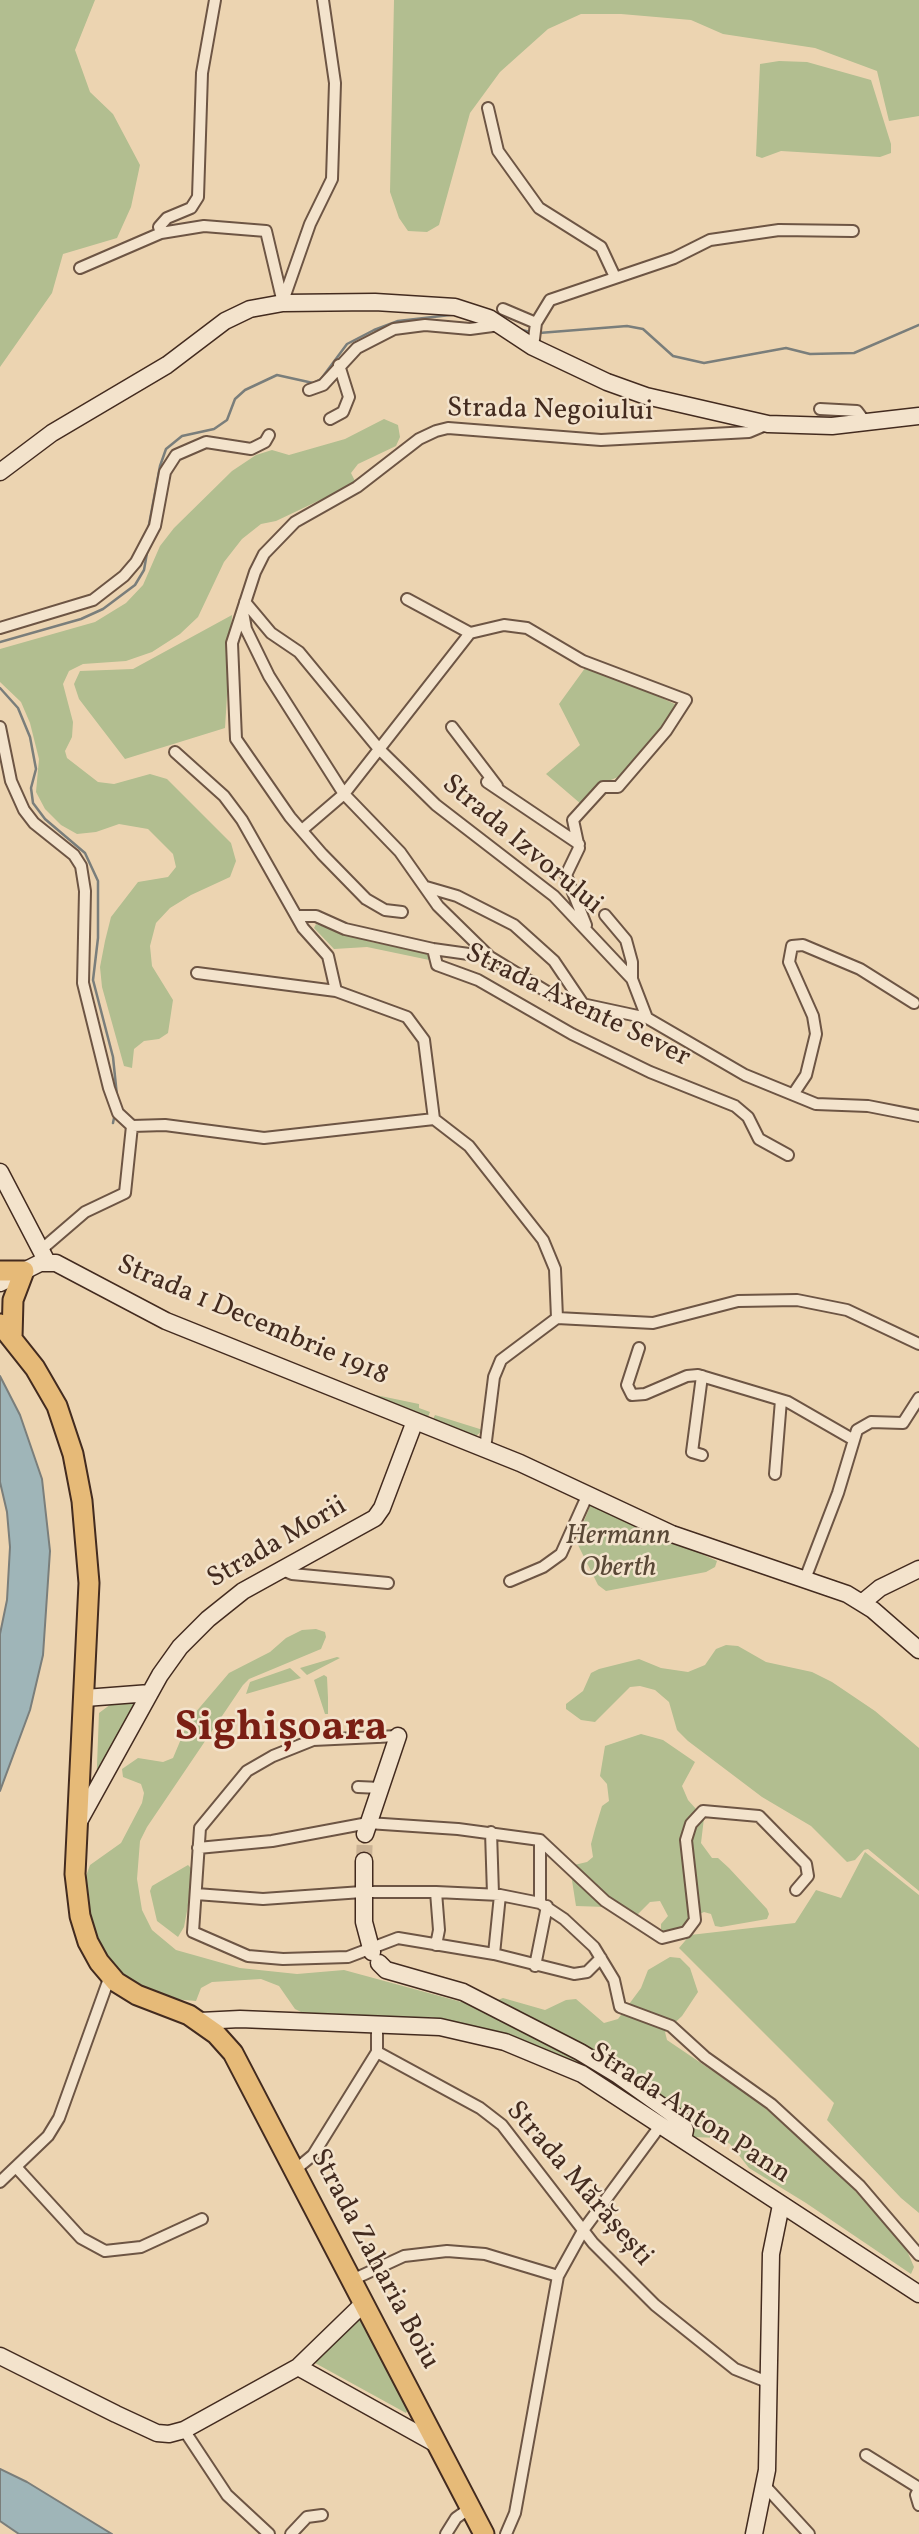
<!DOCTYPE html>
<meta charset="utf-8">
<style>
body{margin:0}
canvas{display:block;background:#ecd4b1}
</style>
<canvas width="919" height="2534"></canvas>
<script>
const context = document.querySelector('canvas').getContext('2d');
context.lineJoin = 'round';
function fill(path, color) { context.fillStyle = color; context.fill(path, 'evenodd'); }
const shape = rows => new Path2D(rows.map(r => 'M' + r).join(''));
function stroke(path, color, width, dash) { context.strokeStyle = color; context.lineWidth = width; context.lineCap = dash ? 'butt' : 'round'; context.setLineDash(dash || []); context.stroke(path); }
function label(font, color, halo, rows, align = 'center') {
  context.font = font + ' Vollkorn,serif'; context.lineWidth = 5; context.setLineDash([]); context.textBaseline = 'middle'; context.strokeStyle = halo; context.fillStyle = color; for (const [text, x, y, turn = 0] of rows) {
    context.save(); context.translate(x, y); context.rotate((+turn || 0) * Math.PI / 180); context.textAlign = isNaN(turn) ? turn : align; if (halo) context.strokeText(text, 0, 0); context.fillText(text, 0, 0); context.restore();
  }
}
const green = shape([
 [0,0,95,0,75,50,90,92,113,114,140,165,131,207,117,238,63,254,52,293,0,367],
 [394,0,919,0,919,116,889,121,877,71,815,48,723,34,691,20,621,14,581,14,548,29,500,72,470,113,439,225,427,232,408,231,399,218,390,192],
 [779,61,807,62,871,80,891,144,891,153,880,157,781,151,762,158,756,156,760,64],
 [384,419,398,425,400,437,396,446,358,464,351,473,356,483,276,521,261,524,242,539,224,562,198,617,180,634,152,652,126,661,83,664,69,671,63,684,73,722,72,737,65,751,67,758,98,782,114,784,150,774,167,779,231,843,236,861,230,877,191,895,170,908,156,923,150,946,152,966,173,1000,168,1033,159,1039,144,1041,134,1049,132,1068,124,1066,102,987,100,967,105,941,111,917,138,882,168,877,176,867,173,854,148,829,119,824,96,832,77,834,61,825,45,809,36,792,39,759,30,723,21,702,0,682,0,649,95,622,126,603,143,585,160,546,174,528,232,471,256,455,272,450,289,455,345,439],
 [232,615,225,728,125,759,79,699,74,684,80,671,133,669],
 [588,664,679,706,623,775,601,784,581,804,546,774,580,745,559,704],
 [316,924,371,942,417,951,429,954,434,961,367,947,334,949,314,928],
 [371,1394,419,1404,419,1408,430,1412,428,1417],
 [435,1415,483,1430,476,1436,433,1419],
 [591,1504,717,1561,715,1567,706,1572,606,1591,598,1585,578,1545,577,1538],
 [316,1629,325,1632,326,1637,321,1649,249,1679,243,1685,147,1827,140,1841,137,1879,142,1910,152,1930,176,1950,240,1968,297,1974,344,1970,480,2007,503,1998,545,2010,566,2000,576,1999,604,2023,618,2019,641,1988,648,1970,670,1957,680,1958,690,1968,698,1992,682,2016,665,2032,667,2040,757,2101,838,2172,905,2246,914,2267,911,2274,806,2203,749,2168,730,2144,720,2138,692,2137,499,2034,431,2017,380,2019,303,2013,295,2009,279,1986,261,1979,212,1982,201,1988,196,2001,162,1998,115,1970,101,1953,87,1919,85,1879,90,1865,121,1843,142,1803,144,1793,141,1784,123,1777,122,1769,138,1758,163,1762,173,1758,189,1720,229,1673,270,1652,286,1638,302,1630],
 [726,1645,738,1646,766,1662,812,1672,832,1682,875,1711,919,1748,919,1891,868,1849,864,1850,855,1860,847,1862,811,1826,762,1797,688,1741,677,1730,669,1702,655,1690,640,1686,630,1687,595,1722,581,1720,566,1709,566,1704,583,1691,591,1673,599,1669,639,1659,661,1668,688,1672,705,1665,716,1649],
 [337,1657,340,1658,307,1675,300,1668],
 [290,1668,301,1678,246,1694,250,1682],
 [324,1675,327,1677,328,1698,328,1714,325,1714,314,1680],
 [111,1704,137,1704,96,1791,99,1713],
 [641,1734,663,1740,695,1762,682,1786,688,1800,704,1818,701,1843,712,1858,718,1858,729,1868,767,1909,769,1914,767,1919,721,1927,715,1926,711,1914,704,1912,691,1918,688,1927,665,1932,661,1929,661,1924,668,1916,660,1901,650,1902,637,1915,606,1907,576,1906,571,1874,574,1865,587,1862,593,1857,591,1844,595,1829,602,1806,609,1801,607,1784,600,1776,605,1746],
 [865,1852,919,1895,919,2213,901,2198,827,2120,834,2103,679,1948,690,1935,795,1923,816,1890,841,1898],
 [188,1865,193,1870,190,1895,184,1927,178,1937,157,1921,150,1891,152,1886],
 [361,2317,409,2408,406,2413,315,2363]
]);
const water = shape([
 [0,1376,20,1415,42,1479,50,1551,43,1655,30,1710,0,1791,0,1634,7,1600,10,1547,7,1512,0,1482,0,1376],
 [0,2469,27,2482,112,2534,19,2534,0,2521,0,2469]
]);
const stream = shape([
 [519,329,533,333],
 [539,333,627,326,643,329,673,356,704,363,786,348,810,354,854,353,919,325],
 [148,530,160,466,166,449,182,436,214,429,227,420,235,399,245,390,277,375,313,383,321,379,347,344,374,330,398,321,459,314],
 [0,642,81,619,103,609,135,585,144,570,148,547],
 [0,688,18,708,30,737,36,769,31,788,33,803,45,819,85,853,98,881,98,938,93,980,113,1057,117,1096],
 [113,1123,115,1113]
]);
const secondaryTunnel = shape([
 [364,1861,365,1834]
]);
const street = shape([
 [215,0,202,73,198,197,191,208,167,218,159,227,161,233,204,226,266,231,283,303],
 [488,108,498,151,539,208,601,247,615,277],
 [80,268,161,233],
 [283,301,310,224,332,179,335,83,323,0],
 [503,309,536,323],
 [533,347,536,323,550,300,674,258,710,240,779,230,853,231],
 [309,390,323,385,357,348,394,329,425,325,470,329,500,325],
 [820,409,857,411,866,423],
 [330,419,343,412,349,397,339,365],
 [407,599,470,633],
 [245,602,271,633,299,652,379,749,436,805,554,896,632,979,647,1018],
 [243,612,246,629,269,676,344,794,400,852,438,906,490,957,559,999,647,1018,745,1075,816,1104,868,1106,919,1116],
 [0,628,93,600,124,576,136,562,155,526,165,472,176,455,206,442,251,449,265,442,269,435],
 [470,633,504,625,527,628,583,661,686,700,666,731,618,787,603,787,573,820,579,848,566,875,586,925],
 [0,727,11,781,24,810,34,823,74,855,81,866,85,891,83,983,109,1088,118,1113,132,1126],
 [452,727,497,786],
 [175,752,224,796,242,820,303,928,328,956,336,991],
 [487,782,579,844],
 [302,830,344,794,470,633],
 [426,887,457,896,514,925,554,961,583,1004],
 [402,912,385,910,366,899,322,854,290,817,236,739,232,643,255,572,264,554,295,522,357,487,419,439,436,431,448,428,601,440,749,432,768,424],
 [605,915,626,940,632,962,632,979],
 [297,916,316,916,345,929,433,949,490,957],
 [433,949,437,965,478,980,572,1034,650,1072,735,1106,748,1117,759,1139,788,1155],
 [197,973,336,991,407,1017,424,1040,434,1119],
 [794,1093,806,1075,816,1034,813,1016,789,962,792,946,803,945,860,969,914,1003],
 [434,1119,469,1146,543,1240,555,1269,557,1318],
 [132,1126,165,1125,264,1138,434,1119],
 [42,1249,85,1212,125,1193,132,1126],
 [557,1318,653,1323,738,1301,797,1300,847,1310,919,1344],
 [639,1348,627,1385,632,1395,645,1394,687,1376,698,1375,788,1402,854,1440],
 [702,1376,692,1452,702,1455],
 [485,1449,494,1377,501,1360,557,1318],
 [775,1474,781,1400],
 [280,1569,292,1574,388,1583],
 [805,1579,838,1493,857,1430,871,1422,903,1423,919,1398],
 [510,1581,543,1567,561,1554,588,1494],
 [398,1736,313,1740,273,1756,247,1771,200,1828,193,1932,248,1956,283,1959,348,1957,398,1938,494,1954,574,1974,587,1972,601,1958],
 [358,1787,381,1788],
 [491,1832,493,1894],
 [540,1840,605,1901,662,1938,686,1932,695,1920,686,1840,691,1824,703,1811,759,1816,806,1864,808,1876,796,1890],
 [540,1840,540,1903],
 [198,1848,272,1841,368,1823,458,1829,540,1840],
 [436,1892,439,1930,436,1945],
 [196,1894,263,1899,362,1892,436,1892,500,1895,540,1903,564,1919,594,1947,614,1980,620,2007,671,2026,705,2057,771,2104,860,2186,919,2255],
 [494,1954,500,1895],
 [535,1966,547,1906],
 [377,2052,480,2108,502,2125,593,2243,655,2305,735,2369,770,2383],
 [16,2167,81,2238,105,2251,141,2247,202,2219],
 [295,2170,313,2155,377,2052,377,2025],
 [0,2182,48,2136,59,2118,110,1976],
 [352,2280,404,2256,447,2251,485,2254,558,2276],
 [184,2430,227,2495,269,2534],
 [866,2455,919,2488],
 [765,2486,809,2534],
 [919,2489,916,2495,919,2505],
 [291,2534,307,2517,322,2515],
 [446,2534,456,2518,470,2508],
 [506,2534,515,2513,558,2276,584,2229,660,2126]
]);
const secondary = shape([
 [0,472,52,433,167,365,225,321,250,309,283,303,375,302,455,307,489,318,533,347,607,382,646,396,768,424,832,426,919,416],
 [0,1172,47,1262],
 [0,1283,40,1263,56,1263,166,1321,520,1463,672,1534,847,1594,873,1610,919,1650],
 [863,1602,880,1588,919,1569],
 [85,1698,150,1693],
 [77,1825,160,1675,180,1647,208,1619,243,1591,375,1518,382,1508,415,1421],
 [365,1834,398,1736],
 [364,1861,364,1922,372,1952],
 [379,1963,386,1970,463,1992,580,2052,618,2075,681,2120,685,2130,683,2139],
 [200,2021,240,2019,440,2027,505,2042,582,2074,919,2294],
 [0,2356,116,2414,157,2433,169,2434,184,2430,298,2367,364,2303],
 [298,2367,438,2445],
 [754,2534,767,2470,771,2254,781,2205]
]);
const highway = shape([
 [0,1271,24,1271,13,1300,12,1338],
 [0,1324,35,1368,57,1406,73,1454,82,1501,89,1583,75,1874,80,1916,88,1942,99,1962,116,1982,137,1995,189,2015,216,2034,233,2053,484,2534]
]);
const streetNames = [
 ["Strada Negoiului",550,412,1],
 ["Strada Izvorului",521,846,40],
 ["Strada Axente Sever",577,1007,26],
 ["Strada 1 Decembrie 1918",252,1322,23],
 ["Strada Morii",278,1544,-30],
 ["Strada Anton Pann",689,2115,33],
 ["Strada Mărășești",578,2185,49],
 ["Strada Zaharia Boiu",373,2260,62]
];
const parkNames = [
 ["Hermann",618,1538],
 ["Oberth",618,1570]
];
const townNames = [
 ["Sighișoara",281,1731]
];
fill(green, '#b2be90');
fill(water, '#9fb5b8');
stroke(water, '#7a7e7b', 2);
stroke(stream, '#7a7e7b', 2.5);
stroke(secondaryTunnel, '#cab294', 16, [16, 8]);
stroke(street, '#6d5544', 14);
stroke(secondary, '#432b1f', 19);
stroke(highway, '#432b1f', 23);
stroke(street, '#f3e3cc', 10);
stroke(secondary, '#f3e3cc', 16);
stroke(highway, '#e6ba78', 19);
label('28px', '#432b1f', '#f3e3cc', streetNames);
label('italic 28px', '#594836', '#f3e3cc', parkNames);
label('bold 42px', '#7a1f14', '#f3e3cc', townNames);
</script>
